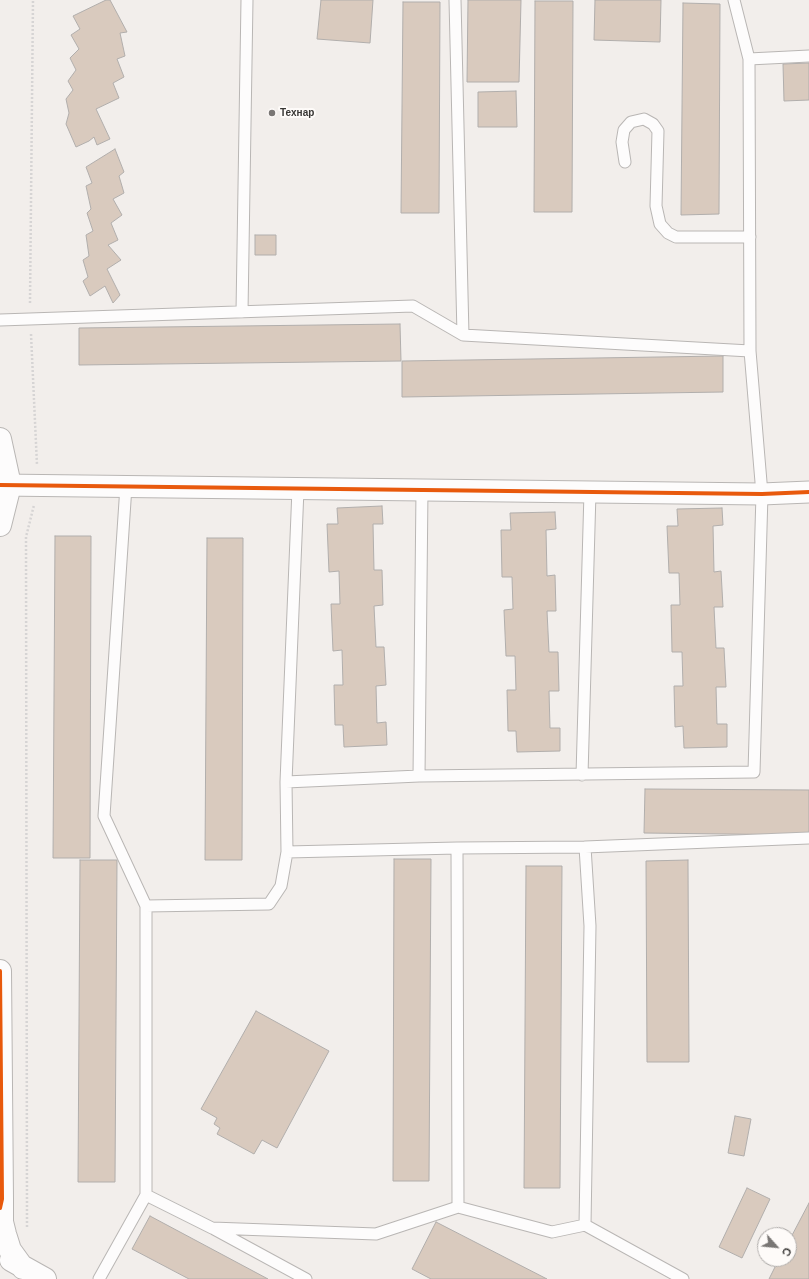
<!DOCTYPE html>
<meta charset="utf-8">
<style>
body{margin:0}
#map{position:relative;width:809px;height:1279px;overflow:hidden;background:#f2eeeb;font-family:Barlow,sans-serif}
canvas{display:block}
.north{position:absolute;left:757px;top:1227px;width:40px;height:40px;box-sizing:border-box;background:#fefbf9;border:1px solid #afacaa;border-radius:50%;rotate:117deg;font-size:11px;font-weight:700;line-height:16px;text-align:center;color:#383634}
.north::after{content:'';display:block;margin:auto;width:14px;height:18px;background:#797674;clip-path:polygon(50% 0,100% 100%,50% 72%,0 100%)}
</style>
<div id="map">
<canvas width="809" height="1279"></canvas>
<div class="north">С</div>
</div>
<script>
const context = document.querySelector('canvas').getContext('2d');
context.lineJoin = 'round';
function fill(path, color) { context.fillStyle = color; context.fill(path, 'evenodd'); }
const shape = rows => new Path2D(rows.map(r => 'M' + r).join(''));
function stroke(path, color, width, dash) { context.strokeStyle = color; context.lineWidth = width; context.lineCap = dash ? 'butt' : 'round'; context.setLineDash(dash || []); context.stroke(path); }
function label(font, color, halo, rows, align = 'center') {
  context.font = font + ' Barlow,sans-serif'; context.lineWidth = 4; context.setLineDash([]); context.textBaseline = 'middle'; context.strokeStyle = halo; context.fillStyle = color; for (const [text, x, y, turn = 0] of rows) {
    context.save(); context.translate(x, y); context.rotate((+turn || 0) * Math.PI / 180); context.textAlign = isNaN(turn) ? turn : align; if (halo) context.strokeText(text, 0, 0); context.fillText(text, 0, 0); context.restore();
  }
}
const building = shape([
 [106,0,110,0,127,32,120,33,125,56,117,59,124,77,113,83,119,98,96,109,110,139,97,145,94,137,89,141,76,147,66,124,69,113,66,99,73,90,68,81,76,70,70,58,79,49,71,35,80,29,73,16,106,0],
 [321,0,373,0,370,43,317,39,321,0],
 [468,0,521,0,519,82,467,82,468,0],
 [595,0,661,0,660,42,594,40,595,0],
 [535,1,573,1,572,212,534,212,535,1],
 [403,2,440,2,439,213,401,213,403,2],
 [683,3,720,4,719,214,681,215,683,3],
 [809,63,809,100,784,101,783,64,809,63],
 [516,91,517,127,478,127,478,92,516,91],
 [115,149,124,172,119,176,124,193,113,199,122,215,111,223,118,240,108,245,121,260,107,269,120,295,113,303,105,286,90,296,83,281,88,277,83,260,89,256,86,235,93,231,87,213,91,209,86,186,92,183,86,167,115,149],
 [255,235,276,235,276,255,255,255,255,235],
 [400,324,401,361,79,365,79,328,400,324],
 [723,356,723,392,402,397,402,361,723,356],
 [382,506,383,524,373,524,374,570,382,570,383,605,374,606,376,647,384,647,386,685,376,686,377,723,386,722,387,745,344,747,343,725,335,725,334,685,343,685,342,650,333,651,331,604,340,604,339,571,329,572,327,524,338,524,337,508,382,506],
 [722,508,723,525,713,526,714,572,721,571,723,607,714,607,716,648,724,648,726,687,716,687,717,724,727,724,727,747,684,748,683,726,675,727,674,686,683,686,682,652,672,652,671,605,680,605,679,573,669,573,667,526,678,526,677,509,722,508],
 [555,512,556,529,546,530,547,576,555,575,556,611,547,611,549,652,558,652,559,691,549,691,550,728,560,728,560,751,517,752,516,731,508,731,507,690,516,690,515,656,506,656,504,610,513,609,512,577,502,577,501,530,511,530,510,513,555,512],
 [55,536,91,536,90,858,53,858,55,536],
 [207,538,243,538,242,860,205,860,207,538],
 [645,789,809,790,809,835,644,833,645,789],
 [394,859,431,859,429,1181,393,1181,394,859],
 [80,860,117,860,115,1182,78,1182,80,860],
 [688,860,689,1062,647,1062,646,861,688,860],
 [526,866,562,866,560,1188,524,1188,526,866],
 [256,1011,329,1051,277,1148,262,1140,254,1154,217,1134,220,1128,214,1124,217,1118,201,1109,256,1011],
 [735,1116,751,1119,744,1156,728,1153,735,1116],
 [747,1188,770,1199,742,1258,719,1247,747,1188],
 [809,1203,809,1279,769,1279,779,1259,789,1259,789,1241,809,1203],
 [150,1216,268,1279,189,1279,132,1249,150,1216],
 [436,1222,547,1279,431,1279,412,1269,436,1222]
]);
const path = shape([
 [30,303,33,0],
 [31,334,37,465],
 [27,1227,26,537,34,505]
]);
const lane = shape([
 [455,0,463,335],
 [749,59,809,56],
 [625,162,622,142,624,130,631,122,644,119,653,124,658,131,656,206,660,224,668,233,676,237,750,237],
 [242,312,247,0],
 [0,320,413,306,463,335,750,351],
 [126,486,104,816,146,906],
 [582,775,590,492],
 [419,776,754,772,762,494,750,351,749,59,734,0],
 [286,782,419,776,422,490],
 [585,847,809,838],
 [457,848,458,1207],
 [287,852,286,782,298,489],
 [585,1225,683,1279],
 [214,1229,306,1279],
 [99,1279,146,1195,146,906,269,904,281,886,287,852,457,848,585,847,590,926,585,1225,552,1232,458,1207,376,1234,212,1228,146,1195]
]);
const street = shape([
 [0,485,762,494,809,492]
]);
const secondary = shape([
 [0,439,10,485,0,525],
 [0,971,2,1199,0,1208],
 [2,1199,2,1222,5,1234,10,1250,23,1268],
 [11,1260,45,1279]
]);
const cycleway = shape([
 [0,485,762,494,809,492],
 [0,971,2,1199,0,1208]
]);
const markers = [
 [272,113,4,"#797674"]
];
const poiNames = [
 ["Технар",280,113]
];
fill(building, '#d9cabe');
stroke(building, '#b1aeac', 1);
stroke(lane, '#b9b6b4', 13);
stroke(street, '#b9b6b4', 23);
stroke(secondary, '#b9b6b4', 24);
stroke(path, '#d6d4d4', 2.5, [2, 2]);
stroke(lane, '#fdfcfc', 11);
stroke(street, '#fdfcfc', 21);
stroke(secondary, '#fdfcfc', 22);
stroke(cycleway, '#e8590c', 4);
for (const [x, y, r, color] of markers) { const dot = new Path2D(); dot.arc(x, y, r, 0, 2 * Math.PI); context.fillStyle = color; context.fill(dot); stroke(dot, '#fefbf9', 1.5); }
label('bold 10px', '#383634', '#fefbf9', poiNames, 'left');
</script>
